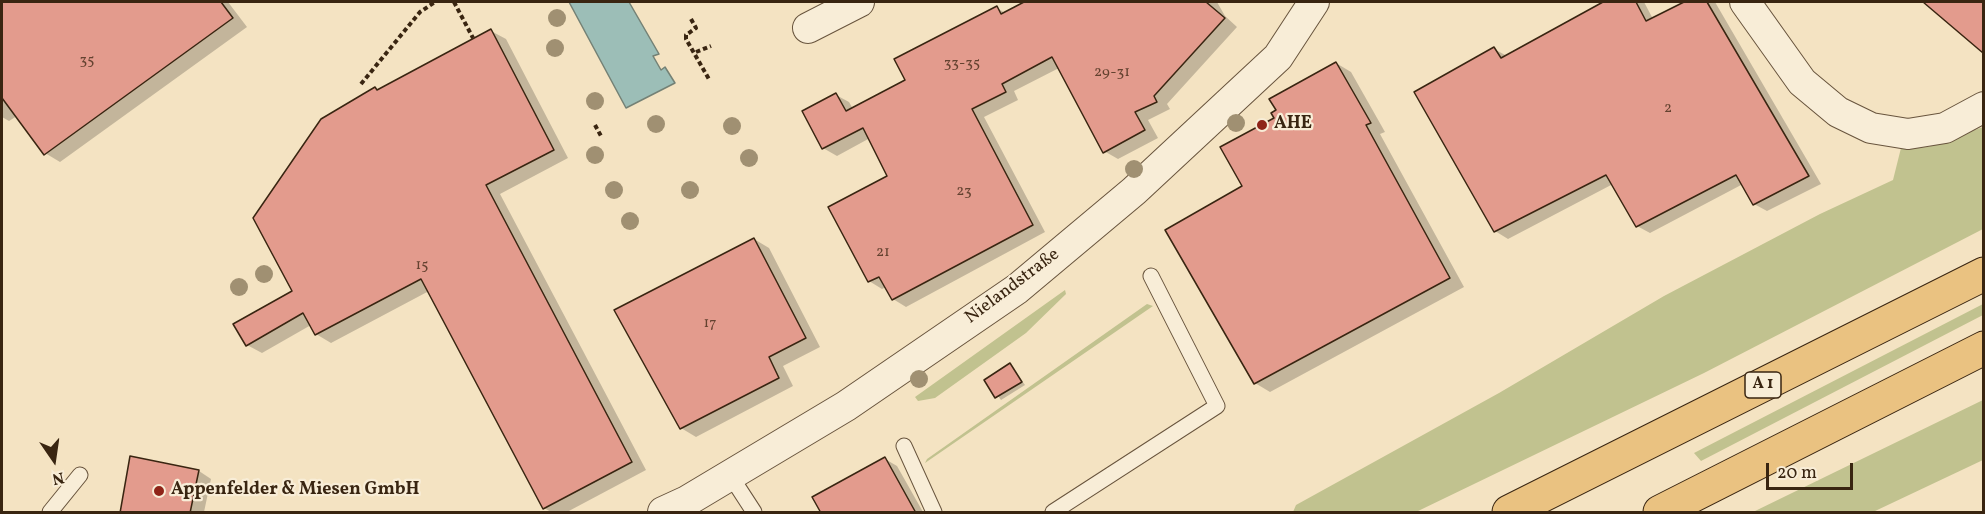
<!DOCTYPE html>
<meta charset="utf-8">
<style>
body{margin:0}
#map{position:relative;width:1985px;height:514px;overflow:hidden;background:#f4e3c2;font-family:Vollkorn,serif}
canvas{display:block}
.frame{position:absolute;inset:0;border:3px solid #392511;pointer-events:none}
.north{position:absolute;left:24px;top:430px;width:60px;height:60px;-webkit-text-stroke:4px #f8edd7;paint-order:stroke;rotate:167deg;font-size:16px;font-weight:700;line-height:24px;text-align:center;color:#392511}
.north::after{content:'';display:block;margin:auto;width:21px;height:27px;background:#392511;clip-path:polygon(50% 0,100% 100%,50% 72%,0 100%)}
.scale{position:absolute;left:1766px;top:463px;width:87px;height:27px;box-sizing:border-box;border:3px solid #392511;border-top:0;padding-left:8px;font-size:18px;line-height:21px;white-space:nowrap;color:#392511;-webkit-text-stroke:4px #f8edd7;paint-order:stroke}
</style>
<div id="map">
<canvas width="1985" height="514"></canvas>
<div class="frame"></div>
<div class="north">N</div>
<div class="scale">20 m</div>
</div>
<script>
const context = document.querySelector('canvas').getContext('2d');
context.lineJoin = 'round';
function fill(path, color) { context.fillStyle = color; context.fill(path, 'evenodd'); }
const shape = rows => new Path2D(rows.map(r => 'M' + r).join(''));
function stroke(path, color, width, dash) { context.strokeStyle = color; context.lineWidth = width; context.lineCap = dash ? 'butt' : 'round'; context.setLineDash(dash || []); context.stroke(path); }
function label(font, color, halo, rows, align = 'center') {
  context.font = font + ' Vollkorn,serif'; context.lineWidth = 4.5; context.setLineDash([]); context.textBaseline = 'middle'; context.strokeStyle = halo; context.fillStyle = color; for (const [text, x, y, turn = 0] of rows) {
    context.save(); context.translate(x, y); context.rotate((+turn || 0) * Math.PI / 180); context.textAlign = isNaN(turn) ? turn : align; if (halo) context.strokeText(text, 0, 0); context.fillText(text, 0, 0); context.restore();
  }
}
const green = shape([
 [1983,127,1983,229,1704,373,1416,512,1293,512,1296,505,1499,393,1664,296,1820,214,1893,180,1901,148,1928,147],
 [1065,290,1066,294,1026,333,935,398,918,401,915,397],
 [1147,304,1153,306,925,463,927,459],
 [1983,304,1983,315,1701,461,1694,453],
 [1983,400,1983,460,1873,512,1753,512]
]);
const water = shape([
 [569,2,629,2,659,54,653,56,661,70,665,67,675,83,626,108,569,2]
]);
const shadow = shape([
 [2,2,228,2,247,27,60,162,45,153,17,116,9,121,2,117],
 [1027,2,1217,2,1225,16,1237,27,1167,104,1170,109,1148,120,1158,138,1118,159,1104,151,1059,68,1014,91,1018,100,984,117,1045,232,906,307,893,299,886,287,882,289,869,281,889,176,870,138,837,156,823,148,836,95,849,102,853,109,907,81,997,8,1005,13],
 [1606,2,1644,2,1653,19,1688,2,1715,2,1821,184,1767,211,1754,204,1743,184,1650,233,1637,226,1613,184,1508,239,1495,231,1494,49,1507,56],
 [1932,2,1984,2,1984,51,1929,5],
 [491,31,506,39,568,158,500,194,646,470,567,512,551,512,544,508,429,291,331,343,316,334,311,325,262,353,247,345,294,292,375,89,378,91],
 [1336,63,1351,72,1385,132,1380,134,1464,287,1270,392,1255,383,1244,187,1277,119,1278,111],
 [754,239,769,248,820,347,783,366,793,386,696,437,681,428],
 [1010,365,1025,385,1001,400,986,380],
 [885,459,897,466,923,512,822,512],
 [199,471,211,479,204,512,121,512]
]);
const building = shape([
 [2,2,221,2,233,18,44,155,2,98,2,2],
 [1024,2,1206,2,1225,18,1154,96,1157,102,1135,112,1145,130,1103,153,1052,57,1002,84,1006,92,972,109,1033,225,892,300,879,277,868,282,828,207,887,176,863,128,822,149,802,111,836,93,846,111,905,80,894,59,997,6,1001,14,1024,2],
 [1603,2,1636,2,1646,21,1684,2,1707,2,1809,176,1753,205,1736,175,1636,227,1606,175,1494,232,1414,92,1494,47,1501,58,1603,2],
 [1923,2,1983,2,1983,53,1923,2],
 [491,29,554,150,486,185,632,462,543,509,421,279,315,335,303,313,246,346,233,324,292,291,253,218,321,119,375,87,377,90,491,29],
 [1336,62,1371,123,1366,125,1450,278,1254,384,1165,230,1242,186,1220,147,1274,118,1271,113,1276,110,1269,99,1336,62],
 [754,238,806,338,769,357,779,378,680,429,614,310,754,238],
 [1010,363,1022,382,995,398,984,380,1010,363],
 [130,456,199,470,190,513,120,513,130,456],
 [885,457,916,513,821,513,812,497,885,457]
]);
const path = shape([
 [454,2,473,38],
 [691,19,696,28,686,35,686,39,710,81],
 [696,52,711,46],
 [361,84,420,12,435,2],
 [595,125,601,136]
]);
const lane = shape([
 [904,446,934,512],
 [730,475,754,512],
 [50,512,80,475],
 [1053,512,1217,406,1151,276]
]);
const street = shape([
 [1745,2,1802,82,1838,112,1871,128,1908,134,1945,128,1984,107],
 [808,28,859,2],
 [663,512,687,501,846,406,1017,289,1134,191,1278,57,1314,2]
]);
const highway = shape([
 [1509,512,1984,274],
 [1660,512,1984,348]
]);
const trees = [
 [557,18],
 [555,48],
 [595,101],
 [1236,123],
 [656,124],
 [732,126],
 [595,155],
 [749,158],
 [1134,169],
 [614,190],
 [690,190],
 [630,221],
 [264,274],
 [239,287],
 [919,379]
];
const markers = [
 [1262,125,6,"#8f2418"],
 [159,491,6,"#8f2418"]
];
const numberNames = [
 ["35",87,61],
 ["33-35",962,64],
 ["29-31",1112,73],
 ["2",1668,109],
 ["23",964,192],
 ["21",883,253],
 ["15",422,266],
 ["17",710,324]
];
const shields = [
 [1763,385,36]
];
const shieldNames = [
 ["A 1",1763,385]
];
const poiNames = [
 ["AHE",1274,125],
 ["Appenfelder & Miesen GmbH",171,491]
];
const streetNames = [
 ["Nielandstraße",1013,287,-37]
];
fill(green, '#c1c28f');
fill(water, '#9cbeb7');
stroke(water, '#748175', 1.5);
fill(shadow, '#0003');
fill(building, '#e39b8d');
stroke(building, '#392511', 1.5);
stroke(lane, '#68543d', 17);
stroke(street, '#68543d', 32);
stroke(highway, '#392511', 35);
stroke(path, '#392511', 4, [4.5, 3]);
stroke(lane, '#f8edd7', 15);
stroke(street, '#f8edd7', 30);
stroke(highway, '#eac281', 33);
context.fillStyle = '#a09072';
for (const [x, y] of trees) { context.beginPath(); context.arc(x, y, 9, 0, 2 * Math.PI); context.fill(); }
for (const [x, y, r, color] of markers) { const dot = new Path2D(); dot.arc(x, y, r, 0, 2 * Math.PI); context.fillStyle = color; context.fill(dot); stroke(dot, '#f8edd7', 2); }
label('15px', '#644230', null, numberNames);
for (const [x, y, w] of shields) { const box = new Path2D(); box.roundRect(x - w / 2, y - 13, w, 26, 4.5); context.fillStyle = '#f8edd7'; context.fill(box); stroke(box, '#392511', 1.5); }
label('bold 16px', '#392511', null, shieldNames);
label('bold 18px', '#392511', '#f8edd7', poiNames, 'left');
label('18px', '#392511', '#f8edd7', streetNames);
</script>
